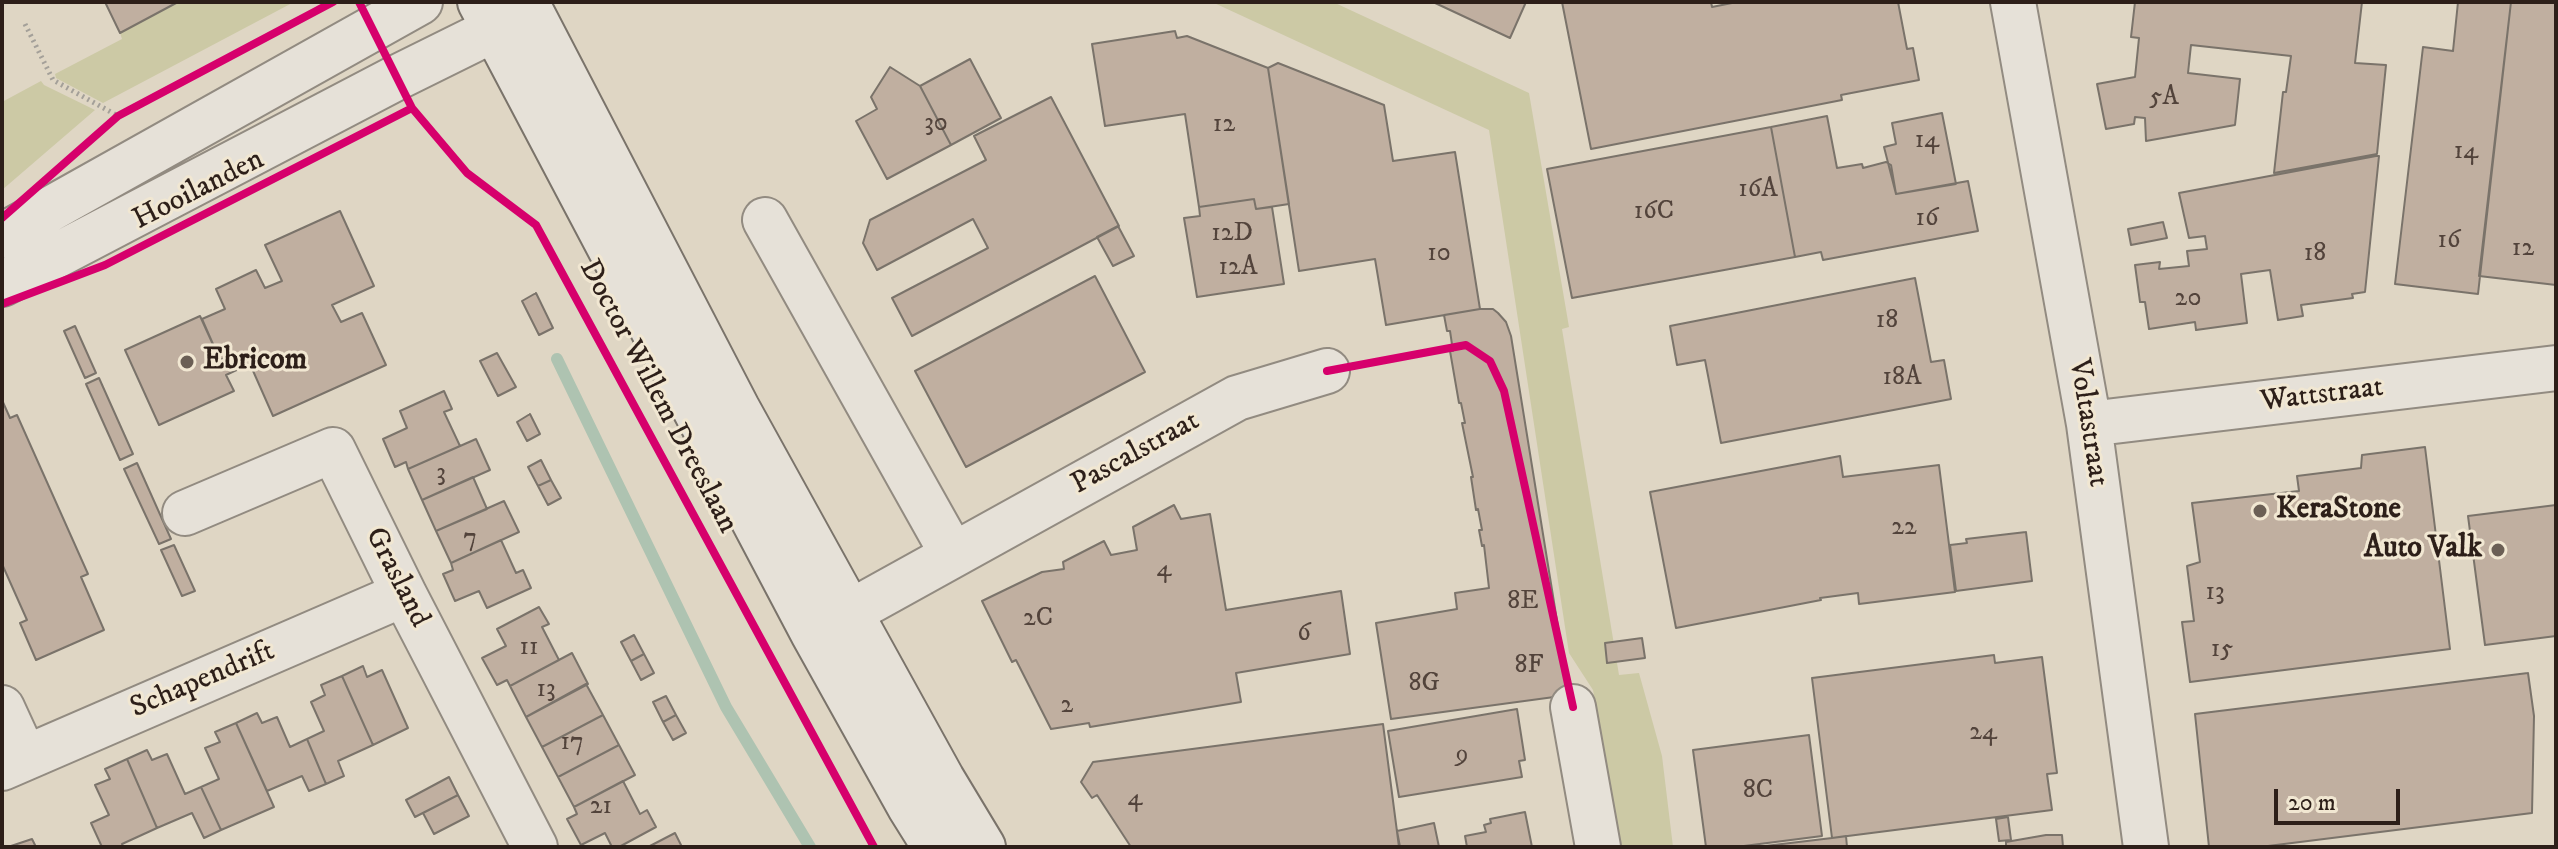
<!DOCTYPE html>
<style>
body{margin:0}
#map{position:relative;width:2558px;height:849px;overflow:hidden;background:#dfd6c4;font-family:"IM FELL DW Pica",serif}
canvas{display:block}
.frame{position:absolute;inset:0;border:4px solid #2d1f19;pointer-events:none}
.scale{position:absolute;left:2274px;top:789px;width:126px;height:36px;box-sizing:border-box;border:4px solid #2d1f19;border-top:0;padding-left:10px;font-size:24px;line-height:28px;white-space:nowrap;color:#2d1f19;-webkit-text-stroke:6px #f1e7d2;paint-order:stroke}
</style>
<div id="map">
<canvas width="2558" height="849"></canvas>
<div class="frame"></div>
<div class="scale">20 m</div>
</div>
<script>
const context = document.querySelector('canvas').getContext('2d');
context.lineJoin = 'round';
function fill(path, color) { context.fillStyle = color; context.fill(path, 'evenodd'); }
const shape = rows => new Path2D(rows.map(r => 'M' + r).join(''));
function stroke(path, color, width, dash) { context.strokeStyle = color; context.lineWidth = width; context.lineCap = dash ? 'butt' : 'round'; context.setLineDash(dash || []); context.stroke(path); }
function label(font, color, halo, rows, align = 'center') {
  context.font = font + ' "IM FELL DW Pica",serif'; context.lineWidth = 6; context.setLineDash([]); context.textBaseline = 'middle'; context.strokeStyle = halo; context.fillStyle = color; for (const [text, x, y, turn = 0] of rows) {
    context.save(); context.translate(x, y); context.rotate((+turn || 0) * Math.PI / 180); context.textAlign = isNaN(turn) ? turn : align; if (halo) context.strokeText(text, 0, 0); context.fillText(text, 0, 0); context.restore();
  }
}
const green = shape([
 [165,2,294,2,103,103,56,78,55,74,122,39,120,33],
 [1212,2,1333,2,1529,93,1569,327,1562,329,1619,675,1639,673,1662,756,1673,847,1620,847,1593,690,1569,653,1489,130],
 [41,81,44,85,95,110,2,190,2,102]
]);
const stream = shape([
 [557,359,726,707,810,847]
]);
const building = shape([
 [105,2,178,2,120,33,105,2],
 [1433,2,1526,2,1510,38,1433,2],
 [1562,2,1711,2,1712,7,1737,2,1898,2,1907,49,1913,48,1919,80,1841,95,1842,100,1591,149,1562,2],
 [2135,2,2362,2,2355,63,2386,65,2377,154,2274,173,2283,92,2286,92,2291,56,2191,45,2188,73,2240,79,2235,125,2146,141,2145,118,2135,117,2134,124,2106,129,2097,84,2135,77,2139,38,2131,37,2135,2],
 [2458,2,2511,2,2478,294,2395,284,2423,47,2453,51,2458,2],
 [2511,2,2556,2,2556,285,2479,276,2511,2],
 [1175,31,1177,38,1187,36,1268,68,1289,204,1256,209,1254,199,1199,207,1185,114,1105,126,1092,44,1175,31],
 [970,59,1001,118,951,145,920,86,970,59],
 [1278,63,1384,105,1393,161,1455,152,1480,309,1386,325,1375,259,1299,271,1268,68,1278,63],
 [890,67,920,86,951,145,887,179,856,121,877,109,871,97,890,67],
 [1051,97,1119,226,912,336,892,298,988,248,973,219,877,270,863,243,870,220,986,160,974,136,1051,97],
 [1942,113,1956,184,1896,194,1884,147,1896,144,1892,123,1942,113],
 [1827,116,1837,168,1862,164,1863,168,1886,162,1891,165,1896,194,1968,181,1978,231,1823,260,1821,252,1795,257,1771,127,1827,116],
 [1771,127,1795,257,1572,298,1547,169,1771,127],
 [2376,156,2379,156,2365,292,2352,294,2353,298,2301,305,2303,316,2278,320,2270,270,2241,274,2247,323,2196,330,2195,322,2149,329,2145,302,2140,302,2135,265,2160,262,2159,269,2189,266,2187,251,2207,249,2205,236,2189,238,2179,193,2376,156],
 [1254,199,1256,209,1272,207,1284,284,1197,297,1184,218,1200,216,1199,207,1254,199],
 [340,211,374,286,332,305,341,322,362,313,386,365,273,416,250,364,245,366,240,357,233,354,220,360,202,319,225,309,216,289,256,270,265,288,282,281,265,245,340,211],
 [2163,222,2167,238,2131,245,2128,229,2163,222],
 [1118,226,1134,256,1113,266,1097,237,1118,226],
 [1095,276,1145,372,966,467,915,371,1095,276],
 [1915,278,1931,362,1944,360,1951,399,1721,443,1705,360,1677,365,1670,326,1915,278],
 [536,293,553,328,539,335,522,301,536,293],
 [1480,309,1493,309,1498,313,1506,322,1511,336,1569,695,1391,719,1376,623,1457,609,1455,593,1489,588,1484,545,1482,546,1479,530,1482,530,1478,509,1476,510,1471,477,1473,477,1462,423,1465,423,1461,403,1459,403,1450,351,1453,351,1450,331,1447,331,1444,315,1480,309],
 [200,316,220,360,233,354,240,357,245,366,226,375,234,391,159,425,125,350,200,316],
 [75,326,96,373,85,378,64,331,75,326],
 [497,353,516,387,498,396,480,361,497,353],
 [99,378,133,454,120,460,86,384,99,378],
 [444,391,452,409,444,412,460,446,408,469,406,462,395,467,383,439,407,428,400,411,444,391],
 [2,400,10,418,17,415,88,574,81,577,104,630,36,660,20,623,27,620,2,564,2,400],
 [530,414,540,434,527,441,517,422,530,414],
 [476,439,490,470,422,500,408,469,476,439],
 [2425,447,2450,649,2190,682,2182,622,2194,621,2187,566,2200,562,2192,503,2299,491,2297,476,2361,468,2362,455,2425,447],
 [1840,456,1843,477,1939,465,1955,592,1859,604,1858,593,1820,598,1821,600,1676,628,1650,492,1840,456],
 [541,460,551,480,538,486,528,467,541,460],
 [137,463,171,539,159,544,124,469,137,463],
 [473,477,487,509,436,531,422,500,473,477],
 [551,480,561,498,548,505,538,486,551,480],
 [504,501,519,532,451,563,436,531,504,501],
 [1174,505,1181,519,1210,514,1226,610,1341,591,1350,654,1236,673,1241,702,1090,727,1089,723,1051,729,1016,660,1012,662,982,601,1042,572,1064,569,1063,562,1104,541,1111,555,1137,550,1133,527,1174,505],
 [2556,505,2556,636,2485,645,2468,516,2556,505],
 [2026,532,2032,581,1956,591,1950,545,1967,543,1966,539,2026,532],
 [501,540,516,573,523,570,531,588,487,608,479,591,455,601,443,574,453,570,451,563,501,540],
 [174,545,195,591,182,596,161,550,174,545],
 [539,607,549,624,542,627,559,660,510,686,507,680,497,685,482,658,506,646,497,629,539,607],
 [634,635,644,654,631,661,621,642,634,635],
 [1642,638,1645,658,1607,663,1605,643,1642,638],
 [572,653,588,684,526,717,510,686,572,653],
 [644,654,654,673,641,680,631,661,644,654],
 [1994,655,1995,663,2042,657,2057,773,2047,774,2052,810,1832,838,1812,678,1994,655],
 [363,666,367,677,382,670,408,728,373,745,342,676,363,666],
 [2528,673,2534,716,2532,813,2260,847,2209,847,2195,714,2528,673],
 [342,676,373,745,338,761,344,776,326,784,307,739,324,731,311,702,325,695,321,685,342,676],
 [586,684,603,715,542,747,526,717,586,684],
 [666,696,676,715,663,722,653,702,666,696],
 [1517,709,1525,760,1519,761,1522,777,1399,797,1388,731,1517,709],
 [257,713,262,723,277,717,290,747,307,739,326,784,309,791,302,776,267,791,236,723,257,713],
 [603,715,619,745,558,777,542,747,603,715],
 [676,715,686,733,673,740,663,722,676,715],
 [236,723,274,807,221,830,201,787,219,779,205,748,220,742,215,732,236,723],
 [1383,724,1399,847,1131,847,1097,795,1092,798,1081,782,1093,762,1383,724],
 [1809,735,1822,836,1736,847,1706,847,1693,750,1809,735],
 [619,745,635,775,574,807,558,777,619,745],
 [147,750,152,760,167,754,185,794,201,787,221,830,204,838,192,813,157,828,127,759,147,750],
 [127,759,157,828,122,844,123,847,102,847,91,823,109,815,95,785,110,779,105,769,127,759],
 [449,777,458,795,415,817,406,800,449,777],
 [623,781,640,814,647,810,656,827,619,847,612,847,605,833,581,845,567,819,577,814,574,807,623,781],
 [458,795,469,816,434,834,423,813,458,795],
 [1525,812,1532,847,1467,847,1465,836,1486,832,1484,825,1491,823,1490,819,1525,812],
 [2008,817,2011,840,1999,841,1996,819,2008,817],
 [1434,823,1439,847,1400,847,1397,831,1434,823],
 [675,833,682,847,648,847,675,833],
 [2046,835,2062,835,2063,847,2006,847,2006,842,2046,835],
 [1846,836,1847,847,1757,847,1832,838,1846,836],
 [32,839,36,847,8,847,32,839]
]);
const path = shape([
 [25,24,53,80,118,116]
]);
const minor = shape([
 [2013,2,2089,424,2146,847],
 [765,220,953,555],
 [2089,424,2556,368],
 [185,513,333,450,404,594,535,847],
 [818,630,1237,398,1327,371],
 [1573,707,1598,847],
 [2,708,25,758],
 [2,768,404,594]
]);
const tertiary = shape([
 [2,236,420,2],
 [2,284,396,78,495,29,508,2]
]);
const secondary = shape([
 [480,2,813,633,910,807,935,847],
 [526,2,737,408,942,779,983,847]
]);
const cycleway = shape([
 [359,2,412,108,467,173,536,225,874,847],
 [2,218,118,116,333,2],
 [2,304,105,265,412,108],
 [1327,371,1466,345,1490,361,1504,391,1573,707]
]);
const markers = [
 [187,362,8,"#6b5f55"],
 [2260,511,8,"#6b5f55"],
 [2498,550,8,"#6b5f55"]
];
const numberNames = [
 ["5A",2164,99],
 ["30",936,125],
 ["12",1224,126],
 ["14",1927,142],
 ["14",2466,153],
 ["16A",1758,191],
 ["16C",1654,213],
 ["16",1927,220],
 ["12D",1232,235],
 ["16",2449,242],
 ["12",2523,250],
 ["10",1439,255],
 ["18",2315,255],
 ["12A",1238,269],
 ["20",2188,300],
 ["18",1887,322],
 ["18A",1902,379],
 ["3",441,475],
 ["22",1904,529],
 ["7",470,540],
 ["4",1164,571],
 ["13",2215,594],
 ["8E",1523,603],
 ["2C",1038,620],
 ["6",1304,635],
 ["11",529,649],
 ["15",2222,651],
 ["8F",1529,667],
 ["8G",1424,685],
 ["13",546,691],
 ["2",1067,707],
 ["24",1983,734],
 ["17",572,744],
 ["9",1462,756],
 ["8C",1758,792],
 ["4",1135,800],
 ["21",601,808]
];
const streetNames = [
 ["Hooilanden",199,191,-27],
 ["Wattstraat",2322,396,-7],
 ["Doctor Willem Dreeslaan",657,397,62],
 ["Voltastraat",2087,423,81],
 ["Pascalstraat",1136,454,-29],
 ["Grasland",396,578,63],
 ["Schapendrift",203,681,-23]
];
const poiNames = [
 ["Ebricom",203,362],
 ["KeraStone",2276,511],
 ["Auto Valk",2482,550,"right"]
];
fill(green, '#ccc9a5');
stroke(stream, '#aec3b1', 12);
fill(building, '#c0afa0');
stroke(building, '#7a736a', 2);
stroke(minor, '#928b81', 48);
stroke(tertiary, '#928b81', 48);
stroke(secondary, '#7a736a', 48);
stroke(path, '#a4a099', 5, [2, 4]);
stroke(minor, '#e6e1d8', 44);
stroke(tertiary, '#e6e1d8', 44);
stroke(secondary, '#e6e1d8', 44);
stroke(cycleway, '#d6006c', 8);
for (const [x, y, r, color] of markers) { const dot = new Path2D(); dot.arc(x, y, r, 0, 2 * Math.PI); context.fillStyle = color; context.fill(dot); stroke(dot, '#f1e7d2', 3); }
label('26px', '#52433b', null, numberNames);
label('30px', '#2d1f19', '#f1e7d2', streetNames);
label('bold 30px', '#2d1f19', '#f1e7d2', poiNames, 'left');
</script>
